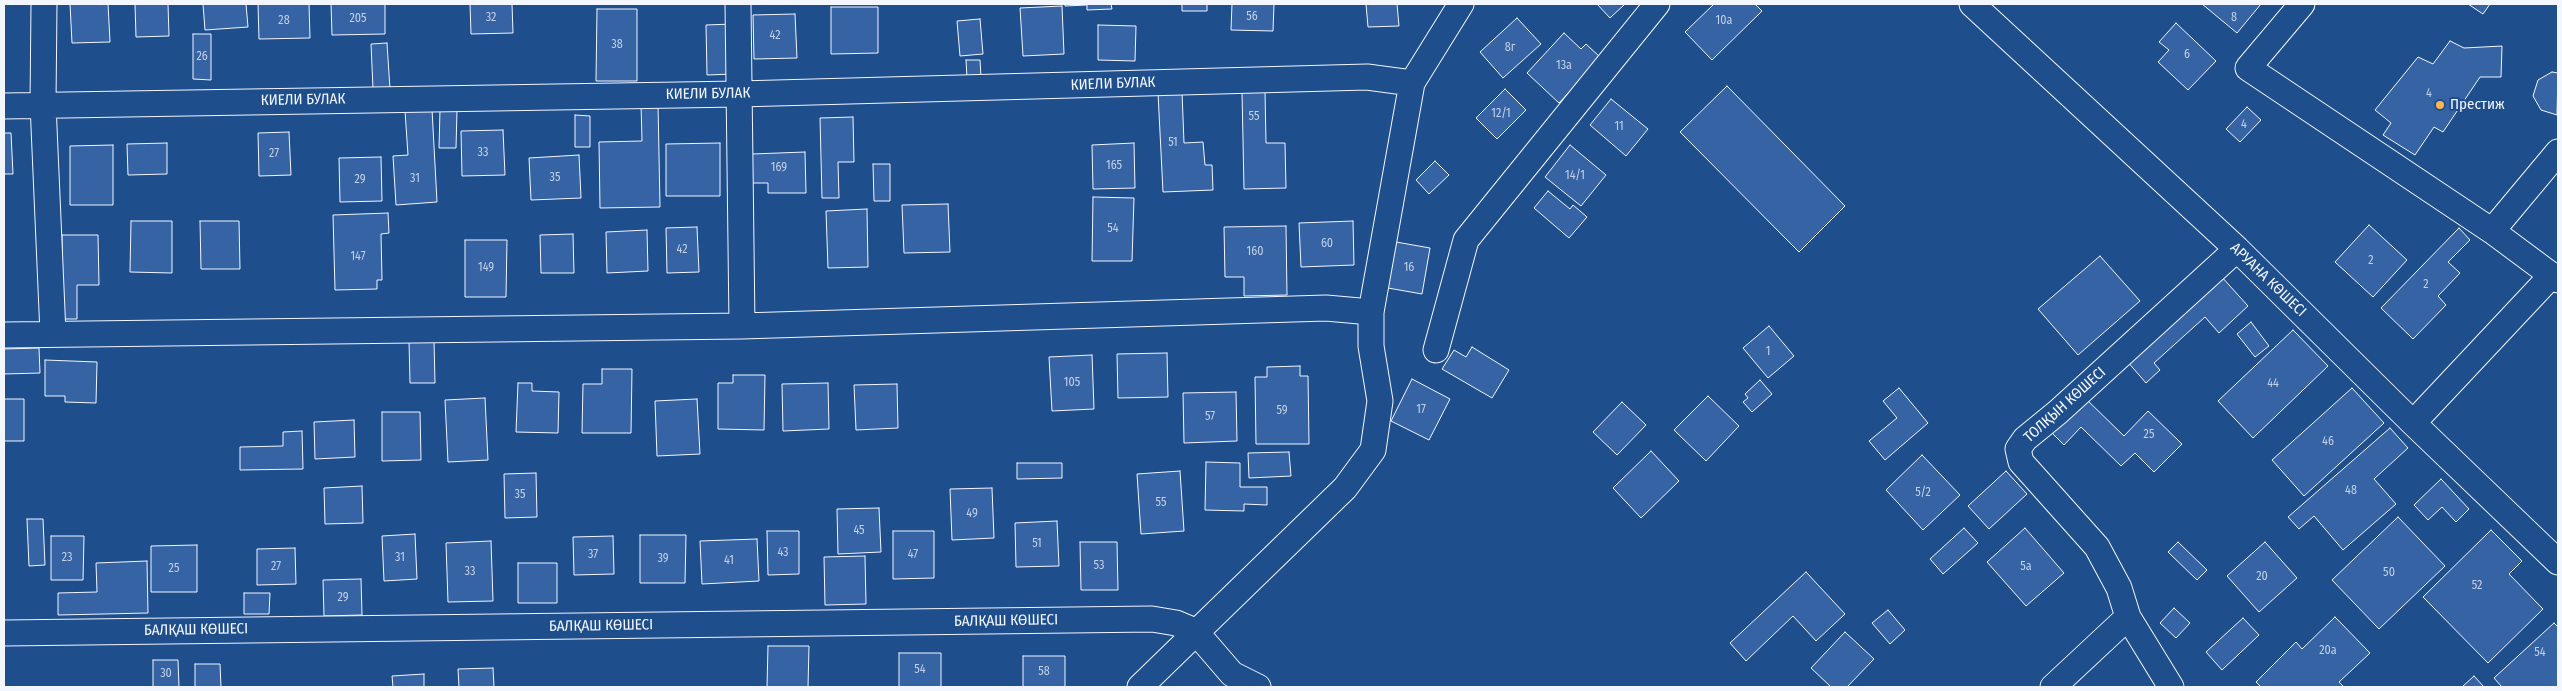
<!DOCTYPE html>
<meta charset="utf-8">
<style>
body{margin:0}
#map{position:relative;width:2562px;height:691px;overflow:hidden;background:#1f4e8c;font-family:"Fira Sans Condensed",sans-serif}
canvas{display:block}
.frame{position:absolute;inset:0;border:5px solid #f2f6ff;pointer-events:none}
</style>
<div id="map">
<canvas width="2562" height="691"></canvas>
<div class="frame"></div>
</div>
<script>
const context = document.querySelector('canvas').getContext('2d');
context.lineJoin = 'round';
function fill(path, color) { context.fillStyle = color; context.fill(path, 'evenodd'); }
const shape = rows => new Path2D(rows.map(r => 'M' + r).join(''));
function stroke(path, color, width, dash) { context.strokeStyle = color; context.lineWidth = width; context.lineCap = dash ? 'butt' : 'round'; context.setLineDash(dash || []); context.stroke(path); }
function label(font, color, halo, rows, align = 'center') {
  context.font = font + ' "Fira Sans Condensed",sans-serif'; context.lineWidth = 4; context.setLineDash([]); context.textBaseline = 'middle'; context.strokeStyle = halo; context.fillStyle = color; for (const [text, x, y, turn = 0] of rows) {
    context.save(); context.translate(x, y); context.rotate((+turn || 0) * Math.PI / 180); context.textAlign = isNaN(turn) ? turn : align; if (halo) context.strokeText(text, 0, 0); context.fillText(text, 0, 0); context.restore();
  }
}
const building = shape([
 [70,4,108,4,110,42,72,43,70,4],
 [135,4,168,4,169,36,136,37,135,4],
 [203,4,246,4,248,27,205,30,203,4],
 [258,4,309,4,310,38,259,39,258,4],
 [331,4,385,4,385,34,332,35,331,4],
 [470,4,512,4,513,33,471,34,470,4],
 [1065,4,1111,4,1112,9,1087,10,1087,5,1065,6,1065,4],
 [1165,4,1207,4,1207,11,1182,11,1182,4,1165,4],
 [1232,4,1274,4,1273,31,1231,30,1232,4],
 [1366,4,1397,4,1399,26,1368,27,1366,4],
 [1597,4,1625,4,1610,18,1597,4],
 [1714,4,1755,4,1762,11,1712,60,1685,32,1714,4],
 [2202,4,2261,4,2237,33,2202,4],
 [2468,4,2490,4,2483,14,2468,4],
 [1062,6,1064,54,1023,56,1020,8,1062,6],
 [831,7,878,7,878,53,831,54,831,7],
 [597,9,637,9,637,81,596,81,597,9],
 [795,14,797,58,754,59,753,15,795,14],
 [1517,18,1541,44,1503,78,1480,52,1517,18],
 [980,19,983,54,960,56,957,21,980,19],
 [2176,23,2216,61,2188,90,2158,62,2169,50,2159,42,2176,23],
 [733,24,734,74,707,75,706,25,733,24],
 [1098,25,1136,26,1135,61,1098,60,1098,25],
 [1564,33,1581,49,1586,44,1601,58,1559,103,1527,73,1564,33],
 [193,34,211,34,211,80,193,79,193,34],
 [2450,41,2464,48,2502,46,2501,77,2480,77,2443,132,2434,127,2415,155,2383,135,2391,123,2375,110,2418,57,2433,64,2450,41],
 [387,43,390,89,373,89,371,44,387,43],
 [966,60,980,60,981,77,967,78,966,60],
 [2552,72,2558,73,2557,115,2541,110,2533,96,2538,80,2552,72],
 [1727,86,1845,206,1799,252,1680,132,1727,86],
 [1505,89,1526,110,1497,139,1476,118,1505,89],
 [1265,91,1266,143,1285,143,1286,188,1244,189,1242,92,1265,91],
 [1182,92,1184,143,1203,142,1205,165,1212,165,1213,190,1163,192,1158,93,1182,92],
 [1611,99,1648,129,1626,156,1590,125,1611,99],
 [658,103,660,207,600,208,599,142,642,141,641,104,658,103],
 [2247,107,2261,120,2240,142,2226,129,2247,107],
 [432,109,437,202,396,205,393,156,408,155,405,111,432,109],
 [440,110,457,110,456,148,439,148,440,110],
 [575,115,590,116,590,147,575,147,575,115],
 [853,117,854,162,838,162,839,198,822,198,820,118,853,117],
 [503,130,505,175,462,176,461,131,503,130],
 [289,132,291,175,259,176,258,133,289,132],
 [4,133,11,133,13,174,4,174,4,133],
 [167,143,167,174,128,175,127,144,167,143],
 [720,143,720,196,666,196,666,144,720,143],
 [1134,143,1135,188,1093,189,1092,145,1134,143],
 [113,145,113,205,70,205,70,146,113,145],
 [1570,145,1606,175,1581,206,1545,177,1570,145],
 [805,152,806,193,768,193,768,183,752,183,752,154,805,152],
 [579,155,581,198,531,200,529,158,579,155],
 [381,157,382,201,340,202,339,158,381,157],
 [1435,161,1449,175,1429,194,1416,180,1435,161],
 [873,164,890,164,890,201,874,201,873,164],
 [1548,191,1570,209,1573,205,1587,217,1569,238,1534,208,1548,191],
 [1093,197,1134,198,1132,261,1092,261,1093,197],
 [948,204,950,252,904,253,902,205,948,204],
 [867,209,868,267,828,268,826,211,867,209],
 [388,213,389,233,381,234,382,280,377,280,377,289,335,290,333,215,388,213],
 [131,221,172,221,172,273,130,272,131,221],
 [200,221,239,221,240,269,201,269,200,221],
 [1353,221,1354,265,1301,267,1299,223,1353,221],
 [2369,225,2407,260,2373,297,2335,262,2369,225],
 [1286,226,1287,295,1244,296,1244,277,1225,277,1224,227,1286,226],
 [697,227,699,272,667,273,666,228,697,227],
 [2459,228,2470,240,2448,262,2460,273,2438,296,2446,305,2413,339,2381,308,2459,228],
 [647,230,648,271,607,273,606,232,647,230],
 [573,234,574,273,541,273,540,235,573,234],
 [62,235,98,235,99,285,77,285,77,319,63,319,62,235],
 [465,240,507,240,506,297,465,297,465,240],
 [1396,242,1430,248,1422,294,1388,288,1396,242],
 [2100,256,2140,301,2078,355,2038,309,2100,256],
 [2220,275,2248,306,2219,333,2205,317,2154,363,2160,370,2146,383,2126,360,2220,275],
 [2251,322,2269,346,2255,357,2237,334,2251,322],
 [1769,326,1794,356,1768,378,1743,348,1769,326],
 [2293,330,2328,366,2253,438,2218,401,2293,330],
 [434,340,435,383,410,383,409,341,434,340],
 [1472,347,1509,370,1492,398,1442,369,1454,350,1466,357,1472,347],
 [39,348,40,373,4,374,4,349,39,348],
 [1167,353,1168,397,1118,398,1117,354,1167,353],
 [1092,355,1094,409,1052,411,1049,357,1092,355],
 [45,360,97,362,96,403,65,402,65,396,45,396,45,360],
 [1300,366,1300,376,1308,376,1309,444,1256,444,1255,377,1267,377,1267,367,1300,366],
 [602,369,632,369,631,433,582,433,583,384,602,384,602,369],
 [733,375,765,375,764,430,718,429,718,383,733,383,733,375],
 [1412,379,1450,399,1429,440,1391,421,1412,379],
 [1760,380,1772,394,1752,412,1743,402,1748,398,1745,394,1760,380],
 [518,383,532,383,532,391,559,392,558,433,516,432,518,383],
 [828,383,829,429,783,431,782,384,828,383],
 [897,384,898,428,856,430,854,385,897,384],
 [1899,388,1928,423,1885,460,1869,441,1897,418,1883,401,1899,388],
 [2352,388,2384,423,2304,496,2272,460,2352,388],
 [1236,392,1237,441,1184,443,1183,393,1236,392],
 [1708,396,1739,426,1706,461,1674,430,1708,396],
 [485,398,488,460,448,462,445,400,485,398],
 [2085,398,2124,436,2148,411,2182,444,2154,472,2135,453,2121,466,2081,427,2064,445,2052,433,2085,398],
 [4,399,24,399,24,441,4,441,4,399],
 [697,399,700,454,657,456,655,401,697,399],
 [1622,402,1646,425,1617,455,1593,432,1622,402],
 [382,412,420,412,421,460,382,461,382,412],
 [354,420,355,457,315,459,314,422,354,420],
 [2390,428,2408,448,2374,479,2396,504,2343,550,2314,516,2299,529,2288,517,2390,428],
 [302,431,303,469,240,470,240,447,283,446,283,432,302,431],
 [1651,451,1679,481,1641,518,1613,488,1651,451],
 [1289,452,1291,476,1249,478,1248,453,1289,452],
 [1922,455,1960,495,1923,530,1886,490,1922,455],
 [1206,462,1240,463,1240,487,1267,487,1267,505,1244,504,1244,511,1205,510,1206,462],
 [1017,463,1062,463,1062,478,1017,479,1017,463],
 [1180,471,1184,531,1141,534,1137,474,1180,471],
 [2006,471,2027,494,1989,529,1968,506,2006,471],
 [536,473,537,517,505,518,504,474,536,473],
 [2441,479,2469,509,2456,522,2442,507,2428,520,2414,505,2441,479],
 [362,486,363,523,325,524,324,488,362,486],
 [992,488,994,538,952,540,950,489,992,488],
 [879,508,881,552,838,554,837,509,879,508],
 [2398,517,2445,566,2379,629,2332,580,2398,517],
 [27,519,43,519,45,565,29,566,27,519],
 [1057,521,1059,566,1016,567,1015,523,1057,521],
 [1964,528,1978,543,1943,574,1930,559,1964,528],
 [2025,528,2064,573,2026,606,1987,562,2025,528],
 [2491,530,2522,561,2509,574,2543,609,2488,663,2423,597,2491,530],
 [767,531,799,531,799,574,768,575,767,531],
 [893,531,934,531,934,578,893,579,893,531],
 [415,534,417,579,384,581,382,536,415,534],
 [640,535,686,535,685,583,640,583,640,535],
 [51,536,84,536,83,580,51,580,51,536],
 [613,536,614,574,574,575,573,537,613,536],
 [757,539,759,581,702,584,700,541,757,539],
 [491,541,493,601,448,602,446,543,491,541],
 [1080,542,1117,542,1118,590,1081,590,1080,542],
 [2178,542,2207,570,2197,580,2168,552,2178,542],
 [2265,542,2297,578,2259,612,2227,576,2265,542],
 [197,545,197,592,151,592,151,546,197,545],
 [295,548,296,584,257,585,257,549,295,548],
 [865,556,866,604,825,605,824,557,865,556],
 [147,561,148,613,58,615,58,593,97,592,96,563,147,561],
 [518,563,557,563,557,603,518,603,518,563],
 [1806,572,1845,614,1816,641,1793,616,1746,661,1730,643,1806,572],
 [361,579,362,615,324,616,323,580,361,579],
 [244,593,270,593,269,614,244,614,244,593],
 [2174,608,2190,623,2176,638,2160,623,2174,608],
 [1888,610,1905,630,1890,644,1872,623,1888,610],
 [2335,617,2370,653,2339,682,2344,687,2261,687,2256,682,2296,642,2302,649,2335,617],
 [2243,618,2259,635,2222,670,2206,652,2243,618],
 [2554,623,2558,627,2558,687,2502,687,2494,678,2554,623],
 [1845,632,1874,659,1847,687,1831,687,1811,668,1845,632],
 [768,646,809,646,808,687,767,687,768,646],
 [899,653,941,653,941,687,899,687,899,653],
 [1023,656,1065,656,1065,687,1023,687,1023,656],
 [153,660,178,660,179,687,153,687,153,660],
 [195,664,220,664,221,687,195,687,195,664],
 [493,668,494,687,459,687,458,669,493,668],
 [424,674,424,687,393,687,392,676,424,674],
 [2474,676,2484,687,2462,687,2474,676]
]);
const minor = shape([
 [44,4,43,104,53,334],
 [738,4,742,326],
 [1972,4,2237,249,2413,423,2558,562],
 [2302,4,2248,68,2492,231,2558,280],
 [4,106,739,94,1367,77,1412,83],
 [2492,231,2558,152],
 [4,335,742,326,1326,308,1371,312,1412,83,1461,4],
 [1436,350,1466,240,1657,4],
 [2413,423,2552,275],
 [4,633,1152,619,1176,623,1195,631,1232,674,1258,687],
 [1140,687,1345,488,1373,450,1380,401,1371,346,1371,312],
 [2053,687,2128,617],
 [2171,687,2128,617,2119,588,2097,547,2021,462,2018,449,2025,439,2058,412,2237,249]
]);
const markers = [
 [2440,105,5,"#ffb74d"]
];
const numberNames = [
 ["56",1252,17],
 ["32",491,18],
 ["8",2234,18],
 ["205",358,19],
 ["28",284,21],
 ["10а",1724,21],
 ["42",775,36],
 ["38",617,45],
 ["8г",1510,48],
 ["6",2187,55],
 ["26",202,57],
 ["13а",1564,66],
 ["4",2429,94],
 ["12/1",1501,114],
 ["55",1254,117],
 ["4",2244,125],
 ["11",1619,127],
 ["51",1173,143],
 ["33",483,153],
 ["27",274,154],
 ["165",1114,166],
 ["169",779,168],
 ["14/1",1575,176],
 ["35",555,178],
 ["31",415,179],
 ["29",360,180],
 ["54",1113,229],
 ["60",1327,244],
 ["42",682,250],
 ["160",1255,252],
 ["147",358,257],
 ["2",2371,261],
 ["149",486,268],
 ["16",1409,268],
 ["2",2426,285],
 ["1",1768,352],
 ["105",1072,383],
 ["44",2273,384],
 ["17",1421,410],
 ["59",1282,411],
 ["57",1210,417],
 ["25",2149,435],
 ["46",2328,442],
 ["48",2351,491],
 ["5/2",1923,493],
 ["35",520,495],
 ["55",1161,503],
 ["49",972,514],
 ["45",859,531],
 ["51",1037,544],
 ["43",783,553],
 ["37",593,555],
 ["47",913,555],
 ["23",67,558],
 ["31",400,558],
 ["39",663,559],
 ["41",729,561],
 ["53",1099,566],
 ["27",276,567],
 ["5а",2026,567],
 ["25",174,569],
 ["33",470,572],
 ["50",2389,573],
 ["20",2262,577],
 ["52",2477,586],
 ["29",343,598],
 ["20а",2328,651],
 ["54",2540,653],
 ["54",920,670],
 ["58",1044,672],
 ["30",166,674]
];
const streetNames = [
 ["КИЕЛИ БУЛАК",1113,84,-2],
 ["КИЕЛИ БУЛАК",708,94,-1],
 ["КИЕЛИ БУЛАК",303,100,-1],
 ["АРУАНА КӨШЕСІ",2268,280,44],
 ["ТОЛҚЫН КӨШЕСІ",2065,405,-42],
 ["БАЛҚАШ КӨШЕСІ",1006,621,-1],
 ["БАЛҚАШ КӨШЕСІ",601,626,-1],
 ["БАЛҚАШ КӨШЕСІ",196,630,-1]
];
const poiNames = [
 ["Престиж",2450,105]
];
fill(building, '#3563a3');
stroke(building, '#f2f6ff', 1);
stroke(minor, '#f2f6ff', 27);
stroke(minor, '#1f4e8c', 25);
for (const [x, y, r, color] of markers) { const dot = new Path2D(); dot.arc(x, y, r, 0, 2 * Math.PI); context.fillStyle = color; context.fill(dot); stroke(dot, '#1f4e8c', 2); }
label('12px', '#c3d1e8', null, numberNames);
label('15px', '#f2f6ff', '#1f4e8c', streetNames);
label('15px', '#f2f6ff', '#1f4e8c', poiNames, 'left');
</script>
